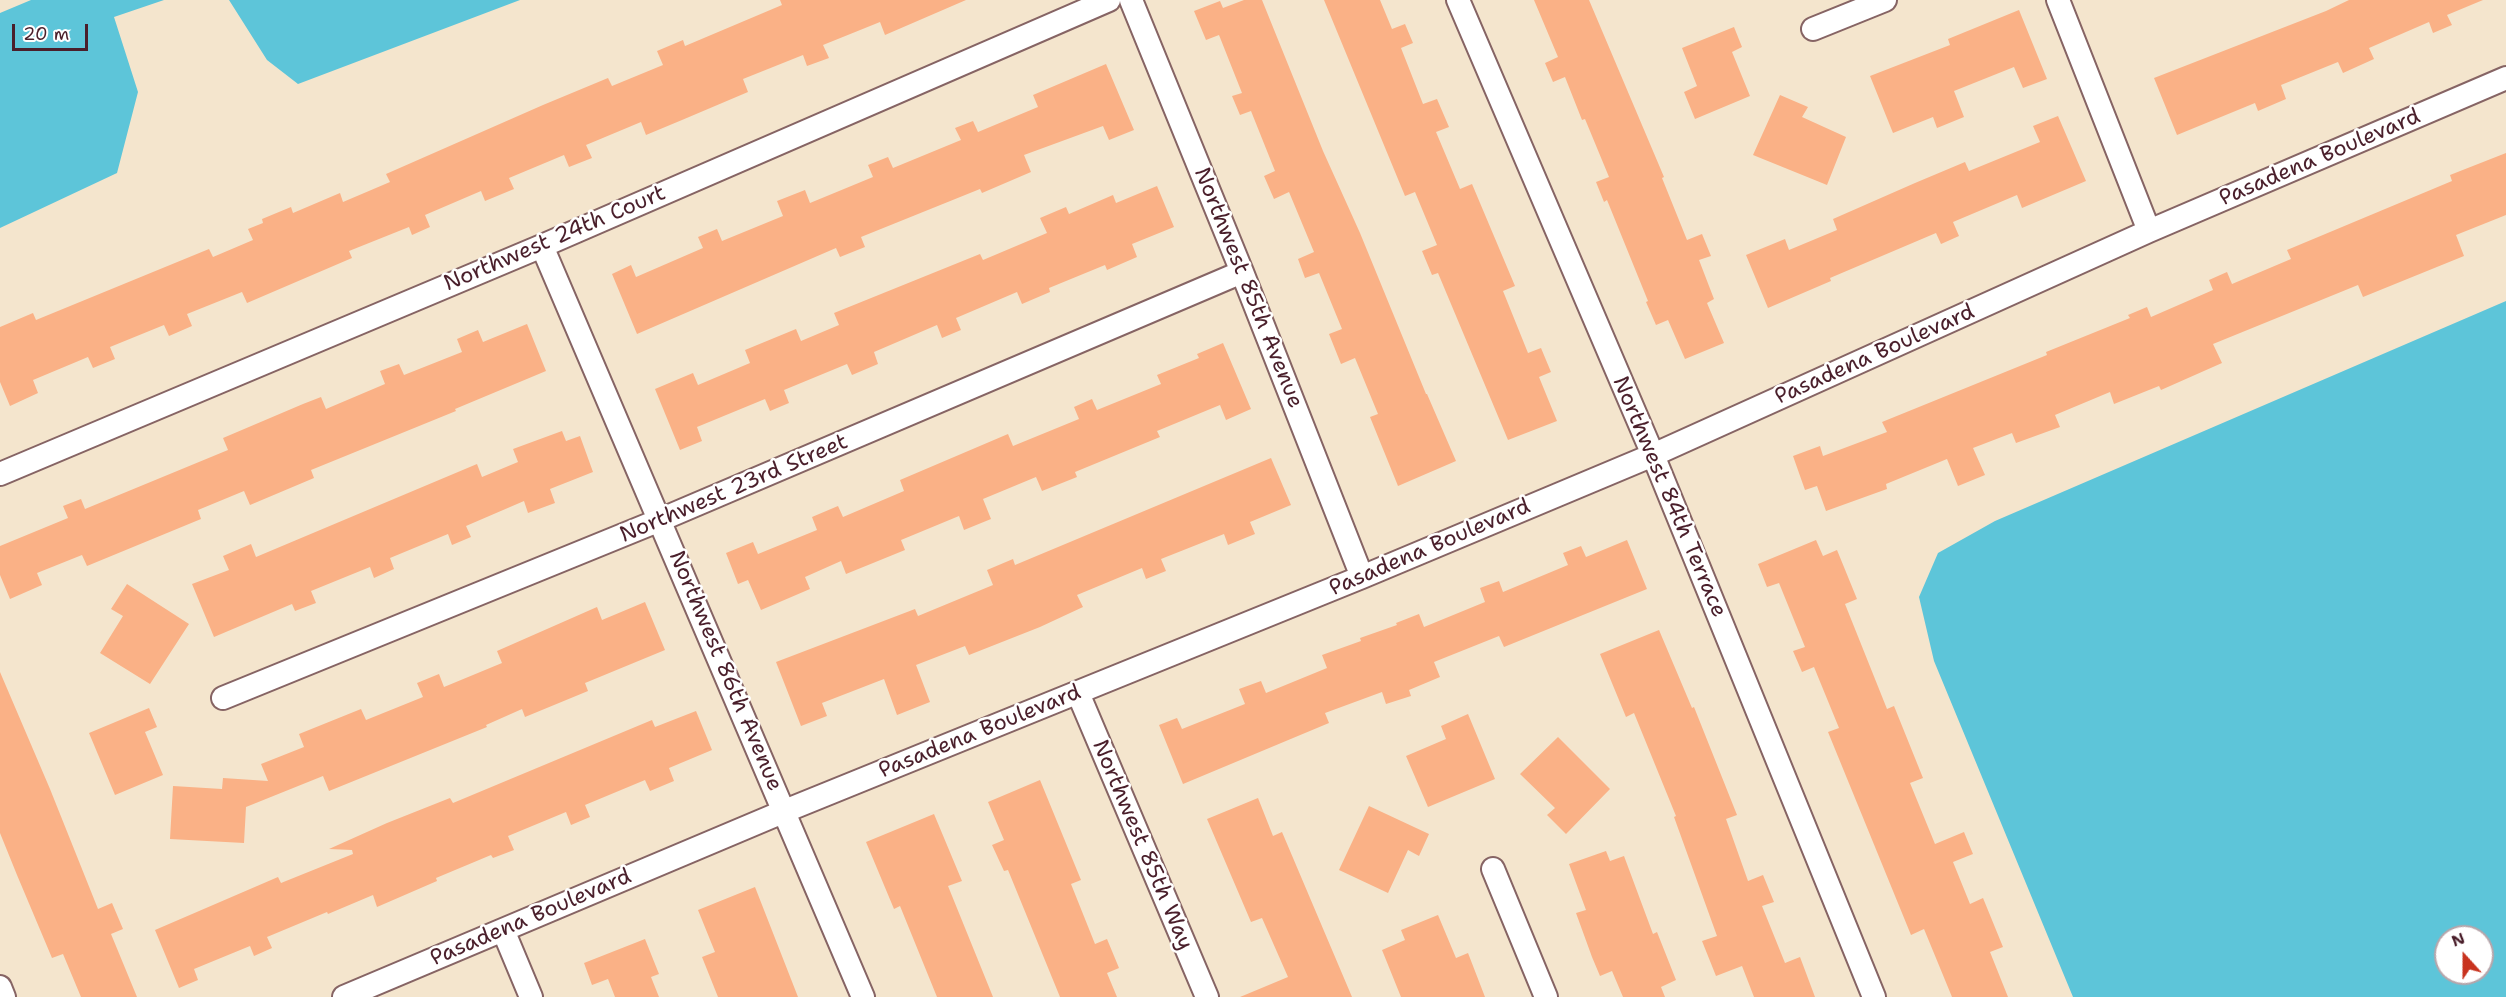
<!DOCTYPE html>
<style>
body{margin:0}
#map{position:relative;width:2506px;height:997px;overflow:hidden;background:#f4e5cd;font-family:"Shantell Sans",sans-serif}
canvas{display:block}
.north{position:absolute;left:2434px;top:925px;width:60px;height:60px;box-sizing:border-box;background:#fff;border:2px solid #b7a5aa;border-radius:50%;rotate:339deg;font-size:16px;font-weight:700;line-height:24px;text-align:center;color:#4a1f2b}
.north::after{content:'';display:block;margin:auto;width:21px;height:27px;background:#c8321e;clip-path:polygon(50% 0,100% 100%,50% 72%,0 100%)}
.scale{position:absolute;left:12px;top:24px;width:76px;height:27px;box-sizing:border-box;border:3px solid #4a1f2b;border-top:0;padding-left:8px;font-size:18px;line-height:21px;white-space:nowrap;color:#4a1f2b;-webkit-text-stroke:4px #fff;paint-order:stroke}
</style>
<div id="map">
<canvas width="2506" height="997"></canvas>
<div class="north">N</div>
<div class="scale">20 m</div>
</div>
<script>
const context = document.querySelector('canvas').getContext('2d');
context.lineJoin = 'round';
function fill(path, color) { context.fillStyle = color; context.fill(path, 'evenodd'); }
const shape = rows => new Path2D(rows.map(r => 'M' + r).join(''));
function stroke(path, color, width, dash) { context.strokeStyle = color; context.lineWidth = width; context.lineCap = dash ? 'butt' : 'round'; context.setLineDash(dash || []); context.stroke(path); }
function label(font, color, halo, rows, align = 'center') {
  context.font = font + ' "Shantell Sans",sans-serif'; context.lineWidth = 5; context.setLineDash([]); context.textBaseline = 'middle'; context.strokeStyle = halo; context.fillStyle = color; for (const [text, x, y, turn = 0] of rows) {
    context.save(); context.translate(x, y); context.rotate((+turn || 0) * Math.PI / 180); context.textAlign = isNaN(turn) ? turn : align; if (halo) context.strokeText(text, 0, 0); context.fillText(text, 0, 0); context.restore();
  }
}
const water = shape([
 [31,0,164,0,114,17,138,92,117,173,0,228,0,13],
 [229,0,520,0,298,84,267,60],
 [2506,301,2506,997,2073,997,1934,661,1919,597,1938,553,1995,521],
 [2446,937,2482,937,2482,973,2446,973]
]);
const building = shape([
 [780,0,966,0,885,35,880,22,823,45,829,58,807,66,803,55,743,79,748,92,682,120,646,135,641,122,586,145,592,158,569,167,564,155,509,178,514,189,485,201,481,191,425,215,430,227,412,235,409,227,349,251,352,258,247,303,242,292,187,314,192,326,169,336,164,325,110,347,115,359,93,368,88,357,33,380,38,393,10,406,0,382,0,327,33,313,36,320,209,249,213,257,253,240,248,229,263,223,262,219,291,207,293,213,340,193,343,202,390,182,386,174,543,105,608,78,612,86,663,65,657,51,683,40,685,46,782,5],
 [1244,0,1262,0,1323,151,1360,233,1426,394,1427,394,1456,461,1398,486,1370,417,1378,414,1355,358,1341,364,1329,334,1342,329,1319,273,1305,278,1298,259,1314,252,1289,192,1274,199,1264,176,1275,171,1251,111,1240,115,1232,96,1242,93,1219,35,1206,40,1194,11,1220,1,1223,8],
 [1324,0,1380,0,1392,29,1405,24,1413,43,1401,48,1423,104,1437,99,1449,127,1436,132,1460,189,1472,184,1515,286,1503,291,1528,353,1541,348,1551,372,1539,377,1557,421,1508,440,1438,273,1432,275,1422,251,1437,245,1415,192,1405,196],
 [1534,0,1589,0,1664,177,1662,178,1687,240,1702,234,1711,256,1699,260,1714,299,1707,303,1724,343,1685,359,1668,320,1656,325,1646,302,1648,301,1607,200,1604,202,1596,182,1609,177,1585,119,1582,120,1565,77,1553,82,1545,63,1558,57],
 [2349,0,2483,0,2447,15,2452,25,2433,33,2429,22,2369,48,2374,59,2343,73,2338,62,2281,85,2286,99,2258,111,2255,103,2177,135,2154,78,2326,11],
 [2019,10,2047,79,2023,88,2014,67,1954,91,1964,117,1937,128,1933,117,1893,133,1870,76,1950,45,1948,39],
 [1734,27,1742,47,1732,52,1750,96,1695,119,1684,92,1697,86,1682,48],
 [1106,64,1134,130,1109,140,1103,126,1024,155,1031,172,982,193,980,189,861,237,865,247,840,257,836,248,637,334,612,274,631,265,636,277,703,248,698,237,717,229,722,241,783,216,777,201,805,190,810,203,873,177,868,165,888,157,893,168,961,140,955,128,973,121,978,132,1038,107,1033,95],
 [1780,95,1808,107,1802,117,1846,137,1827,185,1753,155],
 [2058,116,2086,181,2022,208,2017,195,1953,222,1959,236,1941,244,1936,233,1830,278,1831,281,1768,308,1746,255,1785,239,1789,250,1837,230,1833,219,1915,183,1965,162,1969,171,2040,142,2033,126],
 [2506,153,2506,215,2456,235,2464,256,2363,297,2358,285,2213,344,2222,363,2161,390,2159,386,2114,404,2110,392,2055,415,2060,427,2016,443,2012,433,1973,448,1985,475,1958,486,1947,459,1886,484,1887,489,1826,511,1817,486,1805,490,1793,456,1820,446,1823,456,1887,432,1882,422,2047,355,2046,352,2130,318,2128,315,2147,307,2151,317,2213,290,2209,280,2227,272,2232,284,2291,259,2287,250,2452,181,2450,175],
 [1157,186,1174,227,1132,244,1137,257,1107,270,1105,265,1049,288,1050,292,1022,304,1017,292,956,318,961,330,942,338,937,325,874,352,878,364,852,375,847,364,784,390,789,403,770,411,765,399,697,427,702,441,680,450,655,389,693,373,698,385,750,363,745,350,796,329,801,341,839,325,834,313,980,254,983,260,1047,233,1040,218,1066,207,1069,214,1113,195,1116,203],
 [527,324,546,371,455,409,456,411,311,470,314,478,250,505,244,491,198,510,201,519,87,566,82,555,37,573,42,585,10,599,0,575,0,546,68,518,63,506,81,499,85,509,228,450,223,438,303,404,321,397,326,409,385,384,380,371,399,364,404,375,462,352,457,339,478,330,483,342],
 [1223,343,1251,409,1226,420,1220,405,1157,431,1160,437,1075,472,1077,477,1042,491,1036,477,983,499,991,519,964,530,959,516,901,540,905,550,846,574,841,561,805,577,810,589,761,610,748,580,738,584,726,553,753,542,758,554,817,530,812,517,838,506,843,517,904,491,900,480,1008,434,1013,446,1079,419,1074,407,1092,399,1097,410,1161,384,1157,375,1199,358,1197,354],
 [562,431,566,441,580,436,593,472,550,489,555,503,528,513,524,501,466,526,471,537,452,545,448,534,390,558,394,569,374,578,370,567,311,591,316,603,295,611,292,604,214,637,192,584,229,570,223,556,251,544,256,557,477,464,482,477,518,462,513,449],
 [1271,458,1291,505,1250,522,1255,534,1228,545,1224,534,1161,559,1166,571,1146,579,1142,568,1077,595,1083,607,1040,627,969,655,965,646,916,665,930,702,897,715,884,679,822,703,827,716,801,726,776,662,915,609,918,616,993,585,987,570,1013,559,1015,565],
 [1627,540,1647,589,1504,647,1499,636,1434,662,1440,677,1409,690,1411,696,1386,704,1382,692,1325,713,1329,723,1183,784,1159,725,1177,718,1182,729,1245,704,1239,689,1261,681,1266,693,1327,668,1322,655,1361,641,1360,638,1397,625,1396,623,1419,614,1424,627,1485,602,1480,588,1499,581,1503,592,1568,565,1563,553,1581,546,1586,557],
 [1816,540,1823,556,1837,550,1857,599,1845,604,1887,709,1894,706,1923,778,1910,783,1935,844,1964,832,1973,854,1953,862,1970,904,1983,898,2003,947,1990,952,2008,997,1952,997,1924,929,1911,935,1828,732,1839,728,1814,667,1802,672,1793,651,1805,647,1779,583,1767,587,1758,564],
 [127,584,189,624,150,684,100,653,123,616,111,609],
 [645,602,665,650,585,683,588,691,525,717,522,709,486,725,487,727,329,791,323,776,246,807,244,843,170,839,173,786,222,789,223,778,268,781,261,764,304,747,299,734,361,709,366,720,423,697,417,683,439,674,444,687,502,663,497,651,597,607,602,620],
 [1659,630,1692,708,1694,707,1737,815,1726,819,1748,881,1763,875,1774,902,1762,906,1785,963,1800,957,1815,997,1754,997,1742,966,1716,976,1702,941,1717,936,1674,817,1676,816,1634,713,1626,717,1600,654],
 [0,672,50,789,98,909,112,903,123,929,111,934,137,997,81,997,63,954,52,958,17,875,0,833],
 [149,708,157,727,145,732,163,775,115,795,89,733],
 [696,711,712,750,669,768,674,781,650,791,645,780,585,805,590,817,571,825,566,812,508,836,514,850,493,858,491,855,436,878,437,881,377,907,373,895,328,914,327,912,267,937,272,948,254,956,250,946,194,969,198,980,179,988,155,930,278,877,281,883,353,854,352,850,329,849,387,823,450,798,453,803,652,720,655,727],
 [1468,714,1495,779,1428,807,1406,756,1446,739,1441,726],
 [1558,737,1610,789,1566,834,1547,815,1555,808,1520,774],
 [1040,780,1081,880,1071,884,1095,944,1107,939,1119,968,1107,973,1117,997,1060,997,1008,870,1004,871,992,845,1004,840,988,802],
 [1258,798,1273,836,1282,832,1352,997,1240,997,1288,977,1262,918,1251,922,1207,819],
 [1369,806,1429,834,1419,856,1408,850,1388,893,1339,870],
 [934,814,962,881,948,886,993,997,937,997,900,906,894,909,866,842],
 [1606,851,1610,861,1624,856,1653,934,1657,932,1676,980,1661,987,1665,997,1623,997,1612,971,1600,976,1592,957,1576,913,1586,910,1569,864],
 [755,887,798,997,718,997,702,957,715,952,698,910],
 [1438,915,1456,958,1468,953,1485,997,1401,997,1382,950,1405,940,1401,930],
 [645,939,659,974,651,977,659,997,615,997,608,979,592,985,584,963]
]);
const street = shape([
 [1131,0,1242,272,1362,577],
 [1458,0,1653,455,1874,997],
 [2058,0,2149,231],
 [1813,29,1885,0],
 [542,246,863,997],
 [0,474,542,246,1109,0],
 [1078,693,1207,997],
 [223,698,660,520,1242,272],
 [1493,869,1546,997],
 [503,930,531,997],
 [0,987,4,997],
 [344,997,785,811,1362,577,1653,455,2149,231,2506,78]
]);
const streetNames = [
 ["Pasadena Boulevard",2320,158,-23],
 ["Northwest 24th Court",555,239,-23],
 ["Northwest 85th Avenue",1248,288,68],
 ["Pasadena Boulevard",1875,355,-24],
 ["Northwest 23rd Street",734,489,-23],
 ["Northwest 84th Terrace",1669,497,67],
 ["Pasadena Boulevard",1430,548,-23],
 ["Northwest 86th Avenue",725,671,67],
 ["Pasadena Boulevard",980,732,-22],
 ["Northwest 85th Way",1142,845,67],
 ["Pasadena Boulevard",531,918,-23]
];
fill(water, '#5dc5d9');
fill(building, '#fab186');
stroke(street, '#866464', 26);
stroke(street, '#fff', 22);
label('22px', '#4a1f2b', '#fff', streetNames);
</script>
